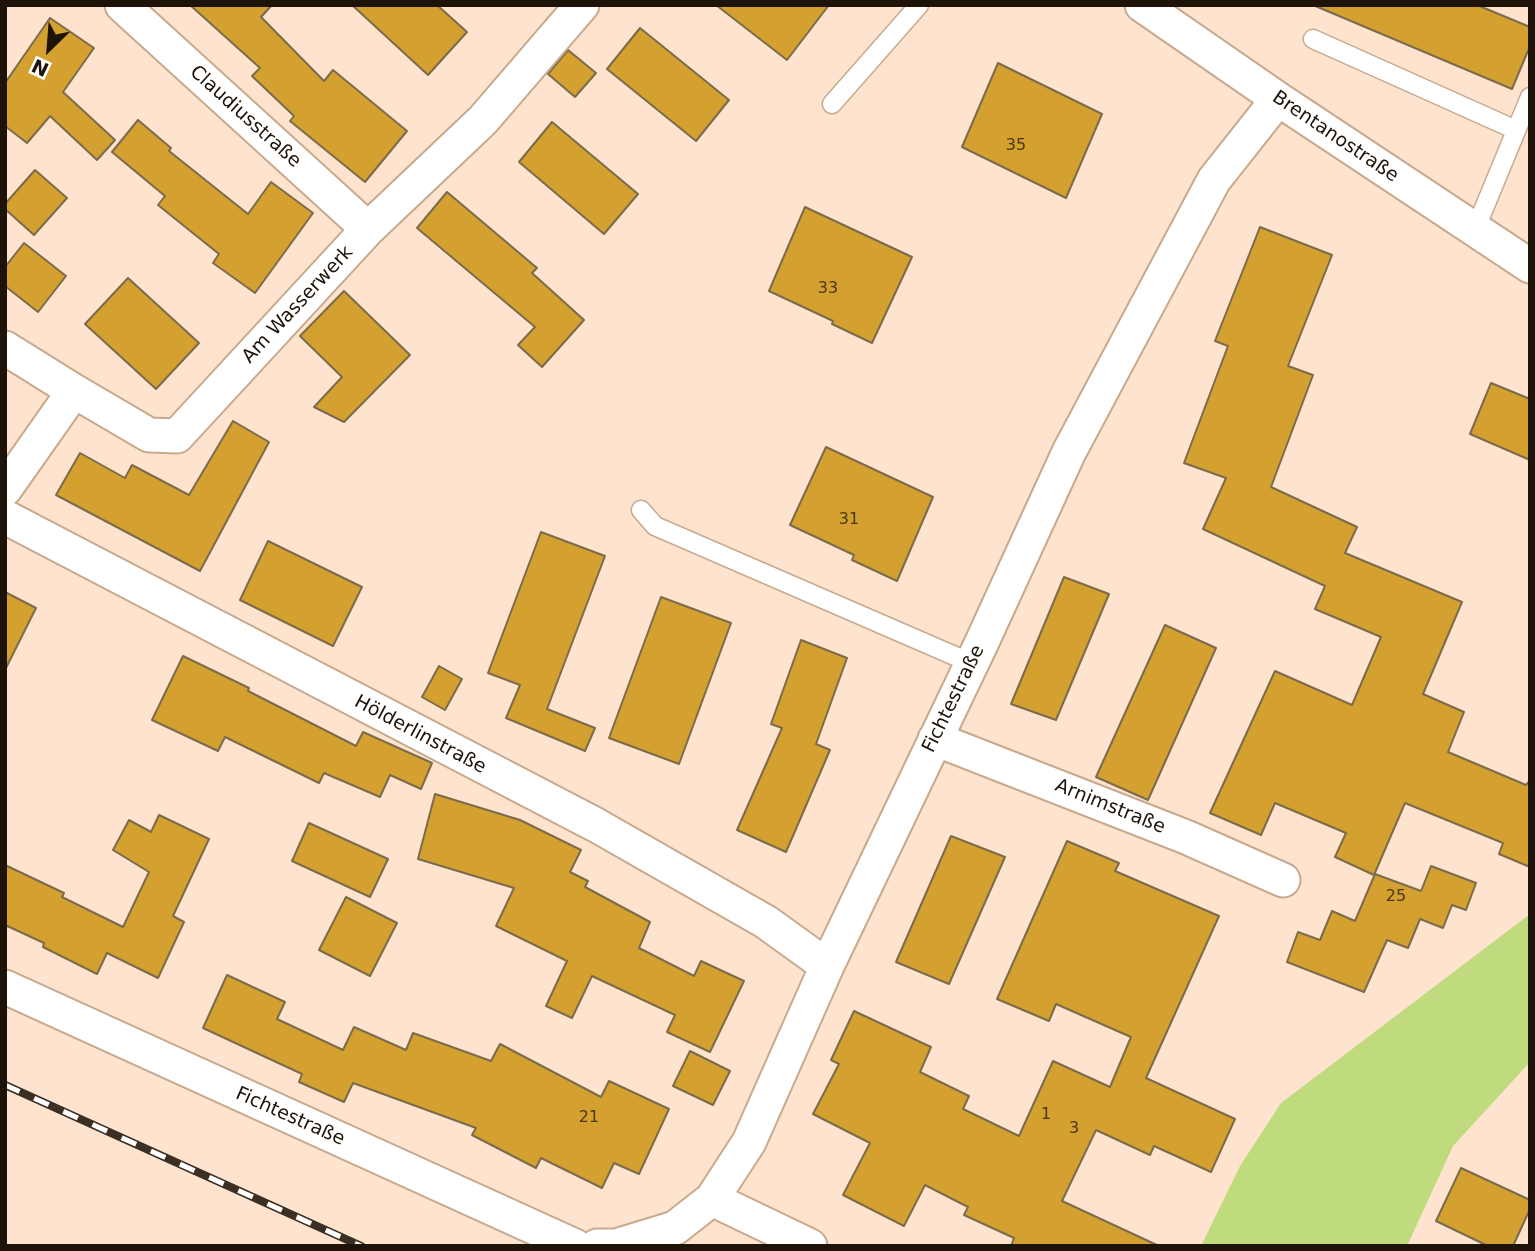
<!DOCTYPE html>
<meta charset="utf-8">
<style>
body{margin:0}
#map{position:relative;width:1535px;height:1251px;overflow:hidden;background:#fee4ce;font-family:"DejaVu Sans",sans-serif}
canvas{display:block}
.frame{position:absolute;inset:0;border:7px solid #1e1309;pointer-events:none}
.north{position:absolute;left:14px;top:14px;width:70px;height:70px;-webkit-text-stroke:5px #fff;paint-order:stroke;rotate:205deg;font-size:19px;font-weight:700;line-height:28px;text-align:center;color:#1e1309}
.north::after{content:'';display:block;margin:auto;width:24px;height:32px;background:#1e1309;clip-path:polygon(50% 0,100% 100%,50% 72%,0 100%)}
</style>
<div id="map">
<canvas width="1535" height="1251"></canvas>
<div class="frame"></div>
<div class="north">N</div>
</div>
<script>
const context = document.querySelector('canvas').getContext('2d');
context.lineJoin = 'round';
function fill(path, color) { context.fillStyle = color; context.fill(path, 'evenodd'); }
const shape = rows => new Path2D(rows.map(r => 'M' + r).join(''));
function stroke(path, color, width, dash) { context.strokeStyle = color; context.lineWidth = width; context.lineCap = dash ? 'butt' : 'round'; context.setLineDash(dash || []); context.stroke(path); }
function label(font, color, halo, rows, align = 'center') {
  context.font = font + ' "DejaVu Sans",sans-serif'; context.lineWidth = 5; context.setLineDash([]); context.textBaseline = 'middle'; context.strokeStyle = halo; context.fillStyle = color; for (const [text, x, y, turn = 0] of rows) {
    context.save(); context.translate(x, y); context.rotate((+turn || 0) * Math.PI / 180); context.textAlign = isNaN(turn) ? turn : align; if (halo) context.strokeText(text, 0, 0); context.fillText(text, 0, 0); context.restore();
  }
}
const green = shape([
 [1530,914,1530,1062,1453,1146,1407,1246,1201,1246,1240,1166,1281,1103]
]);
const building = shape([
 [190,5,272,5,261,17,324,81,333,70,407,131,365,182,290,121,294,116,252,76,260,68,190,5],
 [352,5,437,5,467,32,428,75,352,5],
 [716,5,829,5,787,60,716,5],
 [1313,5,1477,5,1530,27,1530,46,1512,89,1313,5],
 [50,18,94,48,63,92,115,140,97,160,50,116,27,143,5,126,5,83,50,18],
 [640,28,729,100,696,141,607,69,640,28],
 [568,50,596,73,575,97,548,74,568,50],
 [998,63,1102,114,1066,198,962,147,998,63],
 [138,120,171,148,169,151,248,214,271,182,313,213,255,293,213,263,219,254,158,205,165,196,112,152,138,120],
 [552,122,638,194,604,234,519,162,552,122],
 [35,170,67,198,34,235,5,209,5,204,35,170],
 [447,192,537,268,532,273,584,320,542,367,518,345,535,327,417,228,447,192],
 [805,207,912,257,872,343,832,324,833,321,769,291,805,207],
 [1260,227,1332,255,1288,366,1313,375,1271,487,1357,527,1345,553,1462,602,1423,694,1464,712,1448,752,1526,785,1530,780,1530,867,1499,854,1503,843,1405,803,1374,875,1335,857,1346,833,1275,803,1261,835,1210,813,1275,671,1352,705,1381,637,1315,609,1325,586,1203,529,1226,478,1184,463,1228,346,1215,341,1260,227],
 [24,243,66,276,38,312,5,286,5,267,24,243],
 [128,278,199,343,156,389,85,324,128,278],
 [344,291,410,355,344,422,314,407,342,377,300,336,344,291],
 [1491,383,1530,399,1530,460,1470,434,1491,383],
 [233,421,269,442,200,571,56,495,80,453,125,478,132,465,189,495,233,421],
 [826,447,933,497,897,581,852,560,854,555,790,525,826,447],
 [541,532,605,556,547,709,595,728,585,751,506,718,520,685,488,673,541,532],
 [268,541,362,587,333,646,240,600,268,541],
 [1064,577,1109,594,1056,720,1011,704,1064,577],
 [5,592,36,608,5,670,5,592],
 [661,597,731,623,679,764,609,738,661,597],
 [1165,625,1216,648,1148,800,1096,777,1165,625],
 [801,640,847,658,816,744,830,750,786,852,737,830,782,728,771,724,801,640],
 [183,656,249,688,248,691,356,746,363,732,432,763,421,789,390,775,380,797,324,773,319,783,225,737,218,751,152,720,183,656],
 [439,666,462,679,445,710,422,697,439,666],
 [435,794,520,820,581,850,570,872,588,881,585,887,650,922,639,948,694,976,701,961,744,981,710,1052,667,1032,675,1015,592,976,572,1018,546,1006,567,961,496,926,514,888,418,859,435,794],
 [159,815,209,839,173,916,184,922,158,978,107,953,97,974,43,947,44,943,5,925,5,865,64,893,62,897,123,927,149,872,113,850,129,820,151,832,159,815],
 [309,823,388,859,370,897,292,861,309,823],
 [951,836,1005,857,949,984,896,962,951,836],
 [1067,841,1119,863,1115,871,1219,916,1146,1078,1235,1119,1211,1172,1154,1146,1150,1155,1096,1130,1062,1201,1159,1246,1011,1246,1014,1238,964,1215,968,1207,925,1185,904,1226,843,1195,870,1143,813,1114,839,1064,831,1060,854,1011,931,1047,920,1072,969,1096,963,1109,1019,1136,1053,1061,1110,1087,1131,1037,1056,1004,1049,1021,997,999,1067,841],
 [1431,866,1476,883,1466,910,1452,905,1443,928,1420,919,1408,948,1387,940,1364,992,1287,962,1298,932,1320,940,1332,911,1355,921,1375,874,1421,891,1431,866],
 [346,897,397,923,370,976,319,950,346,897],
 [227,975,285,1002,277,1019,343,1050,354,1027,406,1050,413,1033,491,1061,500,1044,601,1097,609,1081,669,1109,639,1174,614,1163,602,1188,541,1158,536,1168,472,1135,476,1128,353,1083,344,1102,299,1082,302,1074,203,1028,227,975],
 [690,1051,730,1071,713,1105,673,1086,690,1051],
 [1461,1168,1530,1200,1530,1209,1513,1246,1488,1246,1436,1221,1461,1168]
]);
const service = shape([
 [1313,39,1516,130],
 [832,104,919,5],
 [1475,230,1530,97],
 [641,510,655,526,971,663]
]);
const minor = shape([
 [122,5,368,229],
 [1142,5,1278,99,1530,266],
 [5,348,74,391],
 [5,489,74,391,149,435,177,436,368,229,483,120,582,5],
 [5,517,596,825,766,922,827,966],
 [935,739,1186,837,1283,880],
 [5,987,575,1246],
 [712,1199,810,1246],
 [597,1246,616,1246,675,1228,712,1199,749,1142,827,966,982,642,1069,452,1214,180,1278,99]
]);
const rail = shape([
 [5,1085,361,1246]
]);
const numberNames = [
 ["35",1016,146],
 ["33",828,289],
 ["31",849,520],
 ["25",1396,897],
 ["1",1046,1115],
 ["21",589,1118],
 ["3",1074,1129]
];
const streetNames = [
 ["Claudiusstraße",245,117,42],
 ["Brentanostraße",1335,137,34],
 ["Am Wasserwerk",298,305,-47],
 ["Fichtestraße",954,699,-64],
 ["Hölderlinstraße",420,735,28],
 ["Arnimstraße",1110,807,22],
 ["Fichtestraße",290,1117,24]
];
fill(green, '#bfdb7d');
fill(building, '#d4a130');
stroke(building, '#7c6b4a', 2);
stroke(service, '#c8a98e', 21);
stroke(minor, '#c8a98e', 37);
stroke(service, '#fff', 18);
stroke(minor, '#fff', 33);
stroke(rail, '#3b2e22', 8);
stroke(rail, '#fff', 5, [16]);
label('16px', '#4c3613', null, numberNames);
label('19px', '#1e1309', '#fff', streetNames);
</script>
